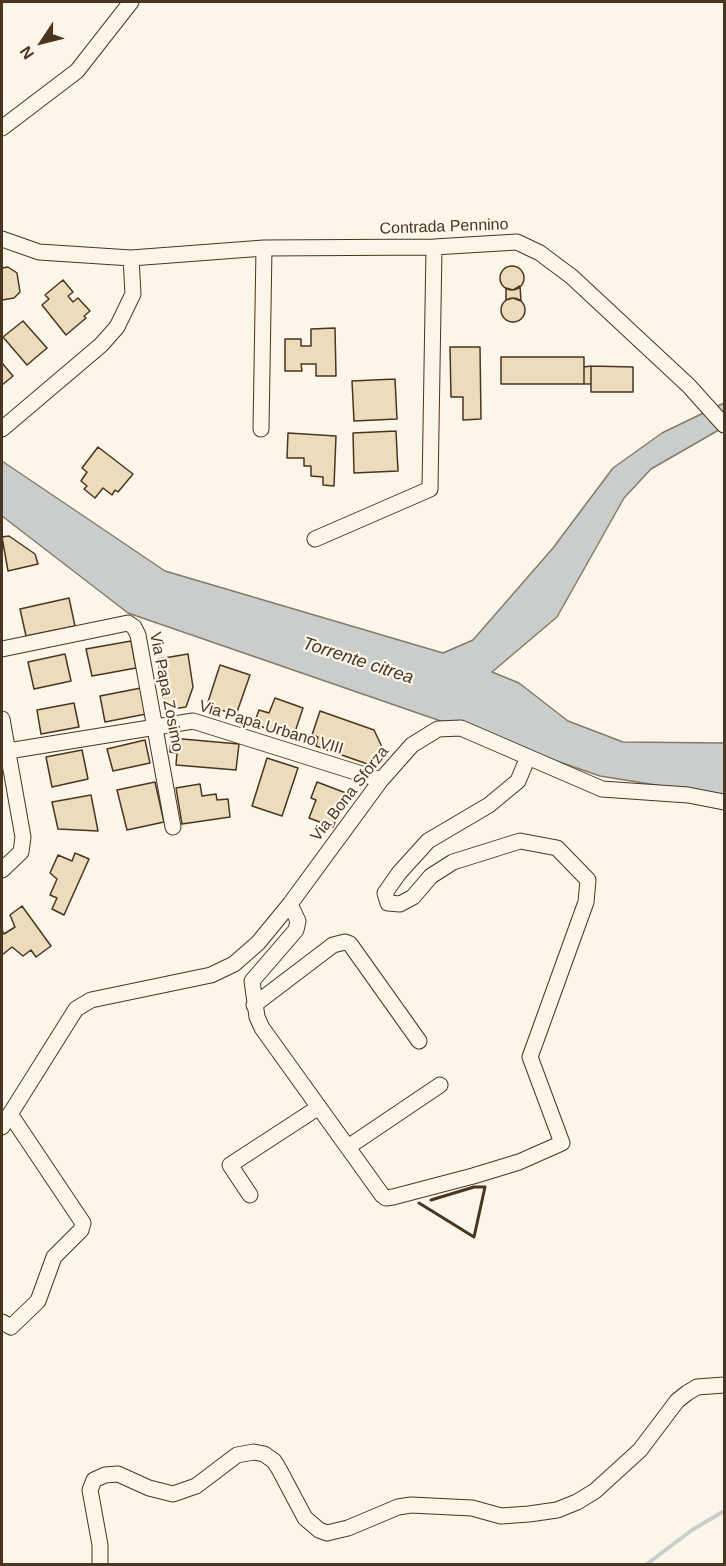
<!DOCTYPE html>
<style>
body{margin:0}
#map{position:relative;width:726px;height:1566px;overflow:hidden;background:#fbf6e9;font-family:Arial,sans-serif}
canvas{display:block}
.frame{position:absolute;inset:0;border:3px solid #4a3520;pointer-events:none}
.north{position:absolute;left:12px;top:12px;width:60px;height:60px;-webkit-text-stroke:4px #fbf6e9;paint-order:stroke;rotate:235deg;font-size:16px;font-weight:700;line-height:24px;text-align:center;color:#4a3520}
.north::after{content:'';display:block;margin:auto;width:21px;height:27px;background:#4a3520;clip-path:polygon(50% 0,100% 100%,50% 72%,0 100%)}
</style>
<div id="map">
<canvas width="726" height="1566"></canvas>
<div class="frame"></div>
<div class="north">N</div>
</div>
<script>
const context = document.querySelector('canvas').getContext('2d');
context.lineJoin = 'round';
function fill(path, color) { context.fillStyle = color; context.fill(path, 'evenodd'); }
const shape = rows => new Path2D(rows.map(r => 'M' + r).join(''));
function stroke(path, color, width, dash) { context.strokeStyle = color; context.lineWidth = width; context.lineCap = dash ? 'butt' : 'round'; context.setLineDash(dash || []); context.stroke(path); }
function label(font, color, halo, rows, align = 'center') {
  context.font = font + ' Arial,sans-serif'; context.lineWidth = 4.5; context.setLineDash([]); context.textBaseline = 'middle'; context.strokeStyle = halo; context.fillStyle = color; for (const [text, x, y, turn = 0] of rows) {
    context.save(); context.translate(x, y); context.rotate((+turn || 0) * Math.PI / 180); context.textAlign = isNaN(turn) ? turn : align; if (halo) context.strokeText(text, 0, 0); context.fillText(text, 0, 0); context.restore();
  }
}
const water = shape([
 [724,403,724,427,651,469,624,498,557,617,492,672,519,683,568,721,623,742,724,743,724,796,600,776,128,613,2,516,2,461,165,571,443,653,473,640,553,548,613,468,662,433,724,403]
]);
const stream = shape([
 [647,1564,692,1530,724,1511]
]);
const building = shape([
 '500 278a12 12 0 1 1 24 0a12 12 0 1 1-24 0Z',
 [8,267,17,273,20,292,14,298,2,300,2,268,8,267],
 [63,280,73,292,68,296,73,302,78,298,90,311,84,316,86,318,66,335,42,305,49,299,45,295,63,280],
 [520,286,521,301,513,298,506,300,506,288,513,290,520,286],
 '501 310a12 12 0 1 1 24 0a12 12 0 1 1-24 0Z',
 [23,321,47,348,27,365,3,337,23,321],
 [335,328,336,376,316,376,316,364,301,364,302,371,285,371,285,339,301,339,301,346,311,346,311,329,335,328],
 [450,347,480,347,481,419,463,420,463,397,451,397,450,347],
 [501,357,584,357,584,384,501,384,501,357],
 [2,363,13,376,2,385,2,363],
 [591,366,591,384,584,384,584,367,591,366],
 [591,366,633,367,633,392,591,392,591,366],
 [395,379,397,419,354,421,352,381,395,379],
 [396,431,398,471,354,473,353,433,396,431],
 [288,433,336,436,334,486,323,485,323,477,311,476,311,466,304,466,304,458,287,458,288,433],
 [98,447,133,474,118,492,115,490,112,495,103,488,95,498,84,489,87,486,81,481,87,472,82,468,98,447],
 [9,536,35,554,38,564,8,571,2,537,9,536],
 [69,598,75,626,26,636,20,609,69,598],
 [131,641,136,668,92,676,86,649,131,641],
 [65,654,71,681,34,689,28,662,65,654],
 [188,654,193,687,186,707,166,710,158,659,188,654],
 [220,665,250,675,236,715,207,705,220,665],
 [141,688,146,714,105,722,100,696,141,688],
 [275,698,303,708,293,738,254,724,259,710,269,713,275,698],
 [74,703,79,727,41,734,37,710,74,703],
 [320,711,374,730,383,749,376,767,316,746,318,737,312,735,320,711],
 [171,738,239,744,236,770,176,765,177,753,170,752,171,738],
 [145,740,150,763,113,771,107,749,145,740],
 [82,750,88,779,52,787,46,757,82,750],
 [267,758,298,768,282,816,252,806,267,758],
 [155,782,164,822,127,830,117,790,155,782],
 [317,782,346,793,333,827,309,818,316,800,311,798,317,782],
 [200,784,202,796,216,794,217,800,228,799,230,817,182,824,176,788,200,784],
 [91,795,98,831,58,829,52,802,91,795],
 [75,853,89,859,64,915,52,909,57,898,50,895,57,879,50,873,58,855,72,861,75,853],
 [22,906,51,946,36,957,31,950,23,956,12,947,2,955,2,930,4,934,15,927,10,915,22,906]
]);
const minor = shape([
 [2,128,77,71,131,2],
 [2,239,39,252,131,258,264,248,434,247,517,242,540,253,572,277,689,386,724,425],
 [2,429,101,345,117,327,133,294,131,258],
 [261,429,264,248],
 [315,539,430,489,434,247],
 [2,649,128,623,134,627,138,635,173,827],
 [2,719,23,837,21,852,2,870],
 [8,751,193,721,381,780],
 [528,757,602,789,688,795,724,802],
 [254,1005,333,945,345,942,350,944,419,1041],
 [2,1127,76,1009,91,1000,211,975,234,964,258,943,290,904,381,780,412,745,438,729,461,728,528,757,518,781,489,805,428,841,399,873,385,893,388,903,400,904,413,897,431,876,453,862,520,841,557,848,588,880,586,902,530,1057,562,1143,519,1162,473,1176,393,1197,386,1198,382,1195,262,1028,257,1017,252,981,296,930,298,921,290,904],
 [348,1147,440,1085],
 [250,1195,230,1165,319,1107],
 [2,1322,11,1327,38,1301,54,1257,81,1230,83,1223,10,1114],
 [100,1564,100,1545,90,1490,94,1480,105,1475,118,1474,149,1488,173,1494,196,1486,237,1455,254,1452,264,1454,274,1461,279,1469,305,1518,319,1530,327,1533,348,1528,398,1507,411,1505,472,1508,501,1516,529,1514,557,1510,577,1502,595,1491,640,1450,677,1401,687,1393,697,1387,724,1385]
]);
const wall = shape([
 [419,1203,474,1237,485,1187,474,1187,431,1200]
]);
const streetNames = [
 ["Contrada Pennino",444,227,-2],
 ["Via Papa Zosimo",166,692,79],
 ["Via Papa Urbano VIII",271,728,17],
 ["Via Bona Sforza",350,794,-52]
];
const waterNames = [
 ["Torrente citrea",358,661,18]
];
fill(water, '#c9cecd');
stroke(water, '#887966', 1.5);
stroke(stream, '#c9cecd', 4);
fill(building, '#ecdcbc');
stroke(building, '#4a3520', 1.5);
stroke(minor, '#4a3520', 17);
stroke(minor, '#fbf6e9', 15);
stroke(wall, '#4a3520', 3);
label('16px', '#4a3520', '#fbf6e9', streetNames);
label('italic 18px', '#4a3520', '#fbf6e9', waterNames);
</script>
